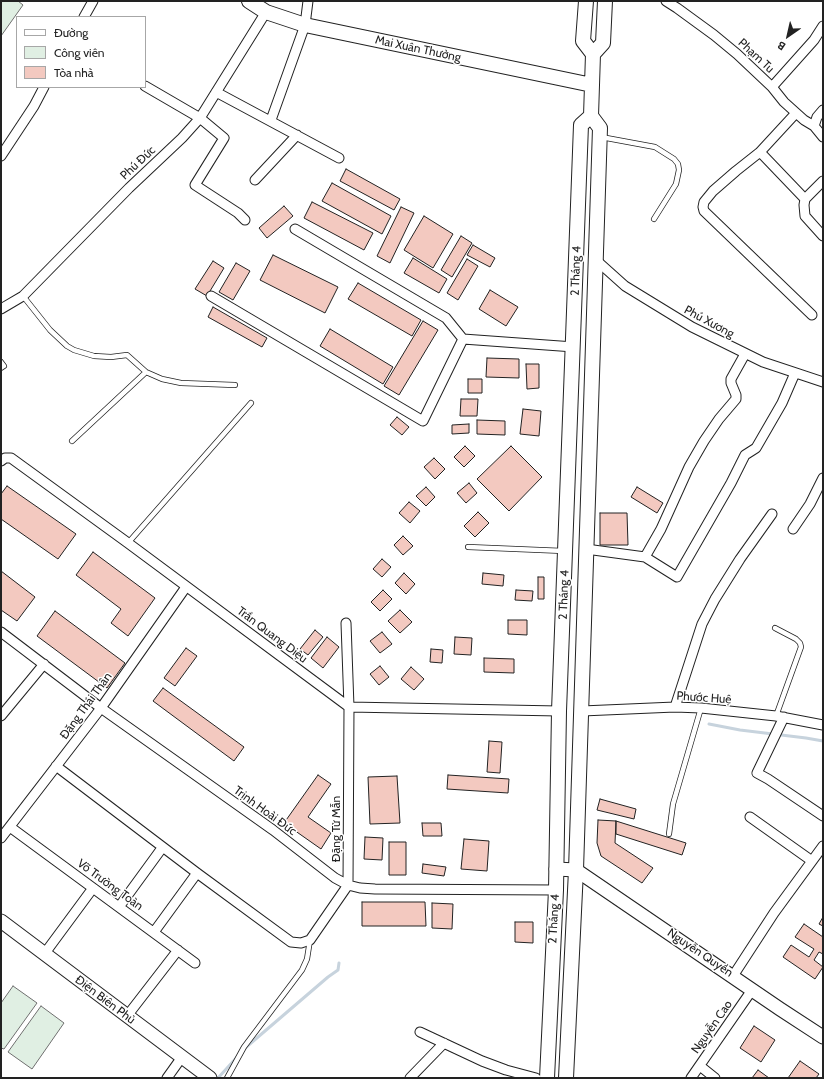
<!DOCTYPE html>
<meta charset="utf-8">
<style>
body{margin:0}
#map{position:relative;width:824px;height:1079px;overflow:hidden;background:#fff;font-family:Cabin,sans-serif}
canvas{display:block}
.frame{position:absolute;inset:0;border:2px solid #222;pointer-events:none}
.legend{position:absolute;left:16px;top:16px;width:130px;height:72px;box-sizing:border-box;background:#fff;border:1px solid #a7a7a7;margin:0;padding:5px 7px;list-style:none;font-size:12px;color:#222}
.legend li{display:flex;align-items:center;gap:8px;height:20px}
.legend b{width:20px;border:1px solid #a7a7a7}
.north{position:absolute;left:768px;top:16px;width:40px;height:40px;-webkit-text-stroke:3px #fff;paint-order:stroke;rotate:214deg;font-size:11px;font-weight:700;line-height:16px;text-align:center;color:#222}
.north::after{content:'';display:block;margin:auto;width:14px;height:18px;background:#222;clip-path:polygon(50% 0,100% 100%,50% 72%,0 100%)}
</style>
<div id="map">
<canvas width="824" height="1079"></canvas>
<div class="frame"></div>
<ul class="legend">
<li><b style="height:5px;background:#fff"></b>Đường</li>
<li><b style="height:11px;background:#e0efe3"></b>Công viên</li>
<li><b style="height:11px;background:#f3c9c0"></b>Tòa nhà</li>
</ul>
<div class="north">B</div>
</div>
<script>
const context = document.querySelector('canvas').getContext('2d');
context.lineJoin = 'round';
function fill(path, color) { context.fillStyle = color; context.fill(path, 'evenodd'); }
const shape = rows => new Path2D(rows.map(r => 'M' + r).join(''));
function stroke(path, color, width, dash) { context.strokeStyle = color; context.lineWidth = width; context.lineCap = dash ? 'butt' : 'round'; context.setLineDash(dash || []); context.stroke(path); }
function label(font, color, halo, rows, align = 'center') {
  context.font = font + ' Cabin,sans-serif'; context.lineWidth = 3; context.setLineDash([]); context.textBaseline = 'middle'; context.strokeStyle = halo; context.fillStyle = color; for (const [text, x, y, turn = 0] of rows) {
    context.save(); context.translate(x, y); context.rotate((+turn || 0) * Math.PI / 180); context.textAlign = isNaN(turn) ? turn : align; if (halo) context.strokeText(text, 0, 0); context.fillText(text, 0, 0); context.restore();
  }
}
const green = shape([
 [1,1,18,1,23,5,1,36,1,1],
 [13,986,37,1003,4,1049,1,1048,1,1003,13,986],
 [41,1006,64,1023,32,1069,8,1052,41,1006]
]);
const stream = shape([
 [709,724,740,730,806,738,823,741],
 [244,1049,328,977,338,970,339,963],
 [218,1078,238,1056]
]);
const building = shape([
 [346,169,400,199,394,210,340,181,346,169],
 [332,183,391,216,382,234,322,201,332,183],
 [312,202,373,233,364,250,304,218,312,202],
 [284,206,293,216,267,238,259,228,284,206],
 [401,207,414,213,390,263,377,256,401,207],
 [424,216,453,234,433,268,404,250,424,216],
 [461,236,472,243,452,277,441,270,461,236],
 [473,245,495,258,490,267,467,255,473,245],
 [273,255,338,287,325,313,260,280,273,255],
 [413,258,447,279,439,293,404,273,413,258],
 [467,259,478,266,458,300,447,293,467,259],
 [213,261,224,268,207,296,195,289,213,261],
 [236,263,250,271,233,300,219,292,236,263],
 [358,283,421,320,412,336,348,299,358,283],
 [490,290,518,307,506,326,479,309,490,290],
 [213,307,267,338,262,347,208,317,213,307],
 [423,321,438,330,399,395,384,386,423,321],
 [330,329,393,367,383,384,320,346,330,329],
 [487,358,519,359,519,378,486,377,487,358],
 [526,364,539,364,539,388,527,389,526,364],
 [468,379,482,379,482,393,468,393,468,379],
 [461,399,478,399,477,416,460,416,461,399],
 [523,409,541,411,539,436,520,434,523,409],
 [397,417,409,427,402,435,390,425,397,417],
 [477,420,505,421,505,435,477,434,477,420],
 [469,424,469,433,452,434,452,425,469,424],
 [465,446,475,456,464,467,454,457,465,446],
 [511,446,542,477,509,511,477,479,511,446],
 [434,458,445,469,435,479,424,467,434,458],
 [469,483,477,493,466,503,457,493,469,483],
 [7,486,76,534,58,559,1,519,1,494,7,486],
 [426,487,435,497,426,506,416,496,426,487],
 [637,487,663,503,657,513,631,497,637,487],
 [409,502,420,511,410,523,399,513,409,502],
 [478,512,489,523,475,537,464,526,478,512],
 [600,513,627,513,628,545,600,545,600,513],
 [403,536,413,546,403,555,394,545,403,536],
 [93,552,155,598,128,636,111,623,121,609,76,575,93,552],
 [382,559,391,567,382,577,373,569,382,559],
 [1,571,35,597,17,621,1,610,1,571],
 [404,573,415,584,406,594,395,583,404,573],
 [483,573,504,575,503,586,482,584,483,573],
 [538,577,544,577,544,599,538,599,538,577],
 [383,590,392,599,380,611,371,602,383,590],
 [516,590,533,591,532,601,515,600,516,590],
 [400,610,412,622,400,633,388,621,400,610],
 [55,611,125,663,107,688,37,636,55,611],
 [508,620,527,620,527,635,508,634,508,620],
 [315,630,323,637,308,655,300,649,315,630],
 [382,632,392,644,380,653,370,641,382,632],
 [327,637,339,647,323,668,311,658,327,637],
 [455,637,472,638,471,655,454,654,455,637],
 [186,648,197,656,175,686,164,678,186,648],
 [431,649,443,650,442,663,430,662,431,649],
 [484,658,514,659,514,673,484,672,484,658],
 [380,666,389,677,379,685,370,674,380,666],
 [411,667,424,679,414,690,401,679,411,667],
 [163,688,244,747,234,761,153,701,163,688],
 [489,741,502,742,500,773,487,772,489,741],
 [318,775,331,784,308,817,331,833,321,849,284,823,318,775],
 [448,775,509,779,508,793,447,789,448,775],
 [397,776,400,823,370,824,368,777,397,776],
 [600,799,636,809,634,819,597,810,600,799],
 [598,820,616,821,615,843,653,868,642,883,601,856,597,843,598,820],
 [616,821,686,843,682,855,616,834,616,821],
 [422,823,441,823,442,836,423,836,422,823],
 [365,837,383,838,382,860,364,859,365,837],
 [464,839,489,841,487,871,461,869,464,839],
 [389,842,406,842,406,875,389,875,389,842],
 [423,864,446,867,444,876,422,873,423,864],
 [362,902,425,902,426,926,362,926,362,902],
 [432,903,453,904,452,929,432,928,432,903],
 [823,917,823,926,819,924,823,917],
 [515,922,533,922,533,943,515,942,515,922],
 [804,924,823,937,823,954,819,952,814,960,823,967,815,979,783,957,791,945,809,957,814,949,795,937,804,924],
 [754,1026,775,1040,761,1062,740,1048,754,1026],
 [800,1061,819,1074,816,1078,788,1078,800,1061],
 [758,1070,769,1078,752,1078,758,1070]
]);
const lane = shape([
 [601,137,655,147,674,159,678,164,679,170,676,184,654,219],
 [23,296,50,330,67,346,74,350,94,356,111,357,127,355,146,372,162,379,181,383,235,385],
 [1,362,4,366,1,368],
 [72,441,146,372],
 [128,543,251,403],
 [468,547,564,551],
 [775,628,796,639,800,643,801,647,776,716],
 [669,834,673,804,701,708],
 [227,1078,244,1047,302,970,307,959,310,940]
]);
const street = shape([
 [666,1,677,8,714,35,737,54,772,87,784,102,804,120,814,126,823,137],
 [84,17,93,1],
 [145,86,200,118,224,138,195,185,238,213,245,220],
 [772,87,814,40,823,26],
 [216,92,339,158],
 [796,113,760,152,736,171,713,191,704,202,703,207,704,211,812,315],
 [271,120,305,25,308,1],
 [814,126,817,117,823,110],
 [760,152,805,199,823,181],
 [1,156,34,106,44,87],
 [255,180,297,135],
 [805,199,804,205,805,216,823,236],
 [295,229,446,318,463,339],
 [596,260,625,286,692,327,763,362,823,382],
 [211,296,423,421,463,339,574,347],
 [1,309,23,296,129,188,182,138,200,118,266,12],
 [1,461,5,458,11,458,128,543,349,707,559,711],
 [793,529,810,504,823,478],
 [586,549,645,557,677,577,731,483,745,455,756,448,782,403,795,373],
 [645,557,661,529,689,467,704,441,719,419,736,399,736,395,731,383,731,379,745,354],
 [1,632,101,708,273,830,335,878,348,885,360,888,375,889,556,890],
 [675,707,702,624,715,599,740,559,772,514],
 [582,711,675,707,701,708,776,716,823,725],
 [1,716,44,664],
 [784,717,757,773,768,779,823,816],
 [56,766,197,873,291,942,301,943,310,940,348,885,349,707,346,623],
 [750,817,812,861],
 [10,827,195,963],
 [1,838,101,708,186,587],
 [119,907,162,848],
 [154,932,197,873],
 [45,953,93,888],
 [733,976,774,913,823,846],
 [127,1016,178,950],
 [420,1032,482,1061,506,1070,536,1078],
 [700,1066,715,1078],
 [167,1078,182,1057],
 [410,1078,444,1043],
 [691,1078,752,990]
]);
const secondary = shape([
 [556,869,576,870,780,1009,823,1037],
 [1,921,210,1078]
]);
const primary = shape([
 [249,1,266,12,305,25,592,85],
 [593,54,603,43,605,1],
 [547,1078,556,890,559,711,581,125,591,116],
 [566,1078,576,870,600,128,591,116,593,54,583,41,586,1]
]);
const streetNames = [
 ["Mai Xuân Thưởng",418,49,12],
 ["Phạm Tu",756,56,43],
 ["Phú Đức",138,163,-43],
 ["2 Tháng 4",576,271,-88],
 ["Phú Xương",709,322,28],
 ["2 Tháng 4",564,595,-88],
 ["Trần Quang Diệu",272,635,37],
 ["Phước Huệ",704,698,4],
 ["Đặng Thái Thân",86,706,-54],
 ["Trịnh Hoài Đức",265,811,36],
 ["Đặng Tử Mẫn",336,829,-90],
 ["Võ Trường Toàn",110,885,36],
 ["2 Tháng 4",554,919,-87],
 ["Nguyễn Quyền",700,953,34],
 ["Điện Biên Phủ",105,1000,37],
 ["Nguyễn Cao",712,1027,-55]
];
fill(green, '#e0efe3');
stroke(green, '#6f6f6f', 1);
stroke(stream, '#c7d3dd', 3);
fill(building, '#f3c9c0');
stroke(building, '#222', 1);
stroke(lane, '#222', 6);
stroke(street, '#222', 11);
stroke(secondary, '#222', 15);
stroke(primary, '#222', 16);
stroke(lane, '#fff', 4.5);
stroke(street, '#fff', 9);
stroke(secondary, '#fff', 13);
stroke(primary, '#fff', 14);
label('12px', '#222', '#fff', streetNames);
</script>
